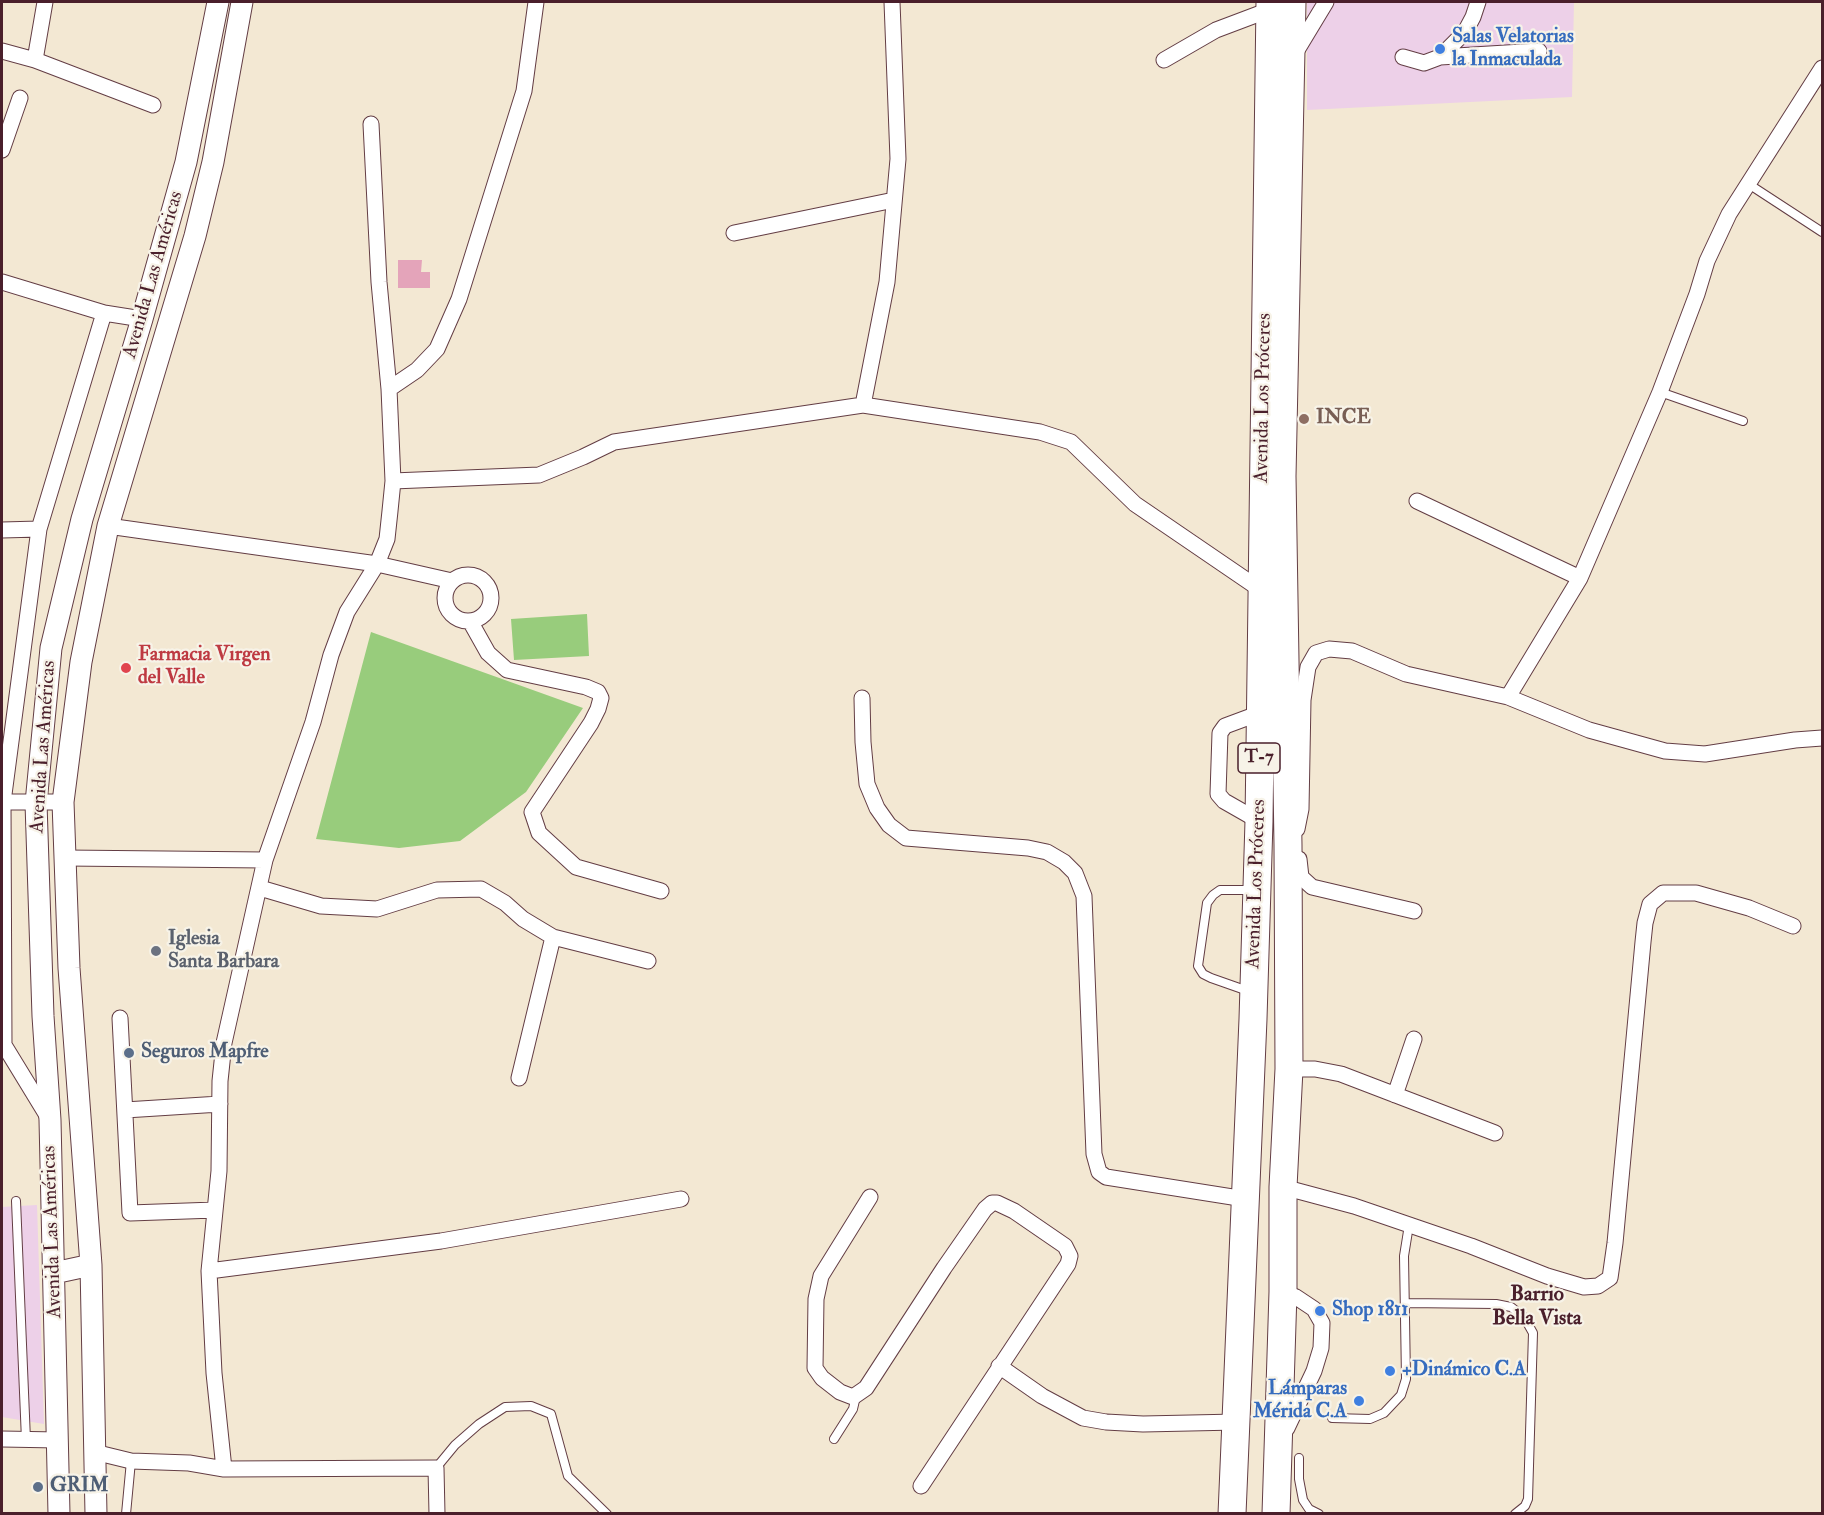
<!DOCTYPE html>
<meta charset="utf-8">
<style>
body{margin:0}
#map{position:relative;width:1824px;height:1515px;overflow:hidden;background:#f3e8d3;font-family:"IM FELL Double Pica",serif}
canvas{display:block}
.frame{position:absolute;inset:0;border:3px solid #4a1f2b;pointer-events:none}
</style>
<div id="map">
<canvas width="1824" height="1515"></canvas>
<div class="frame"></div>
</div>
<script>
const context = document.querySelector('canvas').getContext('2d');
context.lineJoin = 'round';
function fill(path, color) { context.fillStyle = color; context.fill(path, 'evenodd'); }
const shape = rows => new Path2D(rows.map(r => 'M' + r).join(''));
function stroke(path, color, width, dash) { context.strokeStyle = color; context.lineWidth = width; context.lineCap = dash ? 'butt' : 'round'; context.setLineDash(dash || []); context.stroke(path); }
function label(font, color, halo, rows, align = 'center') {
  context.font = font + ' "IM FELL Double Pica",serif'; context.lineWidth = 4.5; context.setLineDash([]); context.textBaseline = 'middle'; context.strokeStyle = halo; context.fillStyle = color; for (const [text, x, y, turn = 0] of rows) {
    context.save(); context.translate(x, y); context.rotate((+turn || 0) * Math.PI / 180); context.textAlign = isNaN(turn) ? turn : align; if (halo) context.strokeText(text, 0, 0); context.fillText(text, 0, 0); context.restore();
  }
}
const built = shape([
 [1307,2,1574,2,1572,97,1307,110],
 [37,1205,44,1424,2,1417,2,1207]
]);
const green = shape([
 [587,614,589,656,514,660,511,619],
 [371,632,583,708,526,792,460,841,399,848,316,839]
]);
const building = shape([
 [398,260,422,260,421,272,430,272,430,288,398,288]
]);
const lane = shape([
 [1747,183,1822,232],
 [1660,392,1743,421],
 [1248,991,1211,978,1203,974,1198,966,1207,903,1213,895,1220,890,1251,890],
 [16,1201,26,1440],
 [1405,1303,1496,1304,1511,1307,1524,1317,1533,1333,1528,1499,1525,1506,1515,1514],
 [1332,1418,1370,1419,1384,1413,1401,1395,1406,1379,1404,1256,1409,1225],
 [834,1439,853,1409,856,1396],
 [1299,1458,1299,1479,1303,1500,1309,1509,1319,1514],
 [436,1468,455,1445,479,1424,505,1407,531,1406,551,1414,568,1476,607,1514],
 [126,1514,131,1461]
]);
const street = shape([
 [2,51,35,60,153,105],
 [1294,55,1326,2],
 [1403,57,1424,63,1440,57,1465,32,1473,17,1478,2],
 [1440,57,1539,51],
 [35,60,45,2],
 [1164,60,1216,30,1269,10],
 [2,150,20,98],
 [734,233,894,200],
 [2,282,104,313,142,319],
 [389,389,417,370,437,349,459,299,524,91,536,2],
 [863,405,887,282,898,159,892,2],
 [393,481,539,475,583,457,614,442,863,405,1040,432,1071,442,1135,504,1261,590],
 [1417,501,1580,578],
 [108,526,377,564,452,581],
 [2,530,39,529],
 '445 598a23 23 0 1 1 46 0a23 23 0 1 1-46 0Z',
 [470,621,488,653,507,670,586,687,598,692,601,698,598,709,591,723,532,812,539,833,576,867,661,891],
 [1508,697,1580,578,1660,392,1697,294,1707,261,1729,214,1822,68],
 [862,698,863,742,867,784,877,808,889,825,906,838,1028,848,1047,852,1064,862,1075,873,1084,896,1094,1154,1099,1172,1106,1177,1245,1199],
 [2,802,63,802],
 [1259,821,1224,801,1218,794,1220,733,1225,726,1260,713],
 [1297,829,1301,809,1303,700,1308,667,1316,653,1329,649,1352,651,1406,674,1508,697,1589,730,1665,751,1705,754,1795,740,1822,738],
 [65,858,265,860],
 [1299,859,1301,877,1312,887,1414,911],
 [260,888,321,906,377,909,437,890,481,889,505,903,523,919,553,937,648,961],
 [120,1018,130,1213,215,1210],
 [1289,1069,1315,1069,1341,1074,1495,1133],
 [519,1078,553,937],
 [1395,1095,1414,1039],
 [125,1110,220,1104],
 [48,1117,4,1045,3,802,39,529,104,313],
 [1283,1187,1354,1206,1471,1246,1547,1276,1584,1287,1598,1286,1610,1278,1615,1243,1643,942,1645,923,1650,904,1663,893,1696,893,1749,908,1793,926],
 [870,1197,821,1276,816,1299,815,1368,822,1378,840,1392,853,1397,866,1388,944,1268,985,1209,992,1203,997,1203,1014,1211,1065,1246,1070,1256,1068,1264,921,1486],
 [209,1271,441,1241,681,1199],
 [999,1366,1042,1396,1083,1418,1106,1422,1143,1424,1237,1422],
 [1282,1435,1287,1428,1314,1371,1321,1348,1322,1323,1314,1309,1296,1297,1283,1292],
 [2,1439,58,1440],
 [94,1452,131,1461,189,1463,224,1469,436,1468,437,1514],
 [224,1469,214,1373,209,1271,219,1171,220,1081,224,1043,265,860,313,722,331,655,347,612,377,564,387,539,390,511,393,481,389,389,379,282,371,124]
]);
const secondary = shape([
 [54,1273,91,1265],
 [59,1514,50,1120,43,1016,36,803,51,648,82,519,142,319,186,162,218,2],
 [96,1514,91,1265,69,968,63,802,81,662,108,526,195,236,213,162,242,2]
]);
const highway = shape([
 [1232,1514,1253,1019,1259,821,1270,2],
 [1276,1514,1283,1292,1283,1187,1289,1069,1288,845,1282,476,1292,2]
]);
const markers = [
 [1440,49,6,"#3f7fe0"],
 [1304,419,6,"#8d6e63"],
 [126,668,6,"#e0444e"],
 [156,951,6,"#6b7280"],
 [129,1053,6,"#5c6f8a"],
 [1320,1311,6,"#3f7fe0"],
 [1390,1371,6,"#3f7fe0"],
 [1359,1401,6,"#3f7fe0"],
 [38,1487,6,"#5c6f8a"]
];
const shields = [
 [1259,758,42]
];
const shieldNames = [
 ["T-7",1259,758]
];
const shopNames = [
 ["Salas Velatorias",1452,38],
 ["la Inmaculada",1452,61],
 ["Shop 1811",1332,1311],
 ["+Dinámico C.A",1402,1371],
 ["Lámparas",1347,1390,"right"],
 ["Mérida C.A",1347,1413,"right"]
];
const streetNames = [
 ["Avenida Las Américas",154,275,-74],
 ["Avenida Los Próceres",1264,398,-89],
 ["Avenida Las Américas",44,747,-86],
 ["Avenida Los Próceres",1257,884,-88],
 ["Avenida Las Américas",53,1232,-92]
];
const educationNames = [
 ["INCE",1316,419]
];
const healthNames = [
 ["Farmacia Virgen",138,656],
 ["del Valle",138,679]
];
const worshipNames = [
 ["Iglesia",168,940],
 ["Santa Barbara",168,963]
];
const serviceNames = [
 ["Seguros Mapfre",141,1053],
 ["GRIM",50,1487]
];
const neighbourhoodNames = [
 ["Barrio",1537,1295],
 ["Bella Vista",1537,1319]
];
fill(built, '#edd0e8');
fill(green, '#98cc7c');
fill(building, '#e4a4ba');
stroke(lane, '#633d44', 10);
stroke(street, '#633d44', 17);
stroke(secondary, '#633d44', 23);
stroke(highway, '#633d44', 29);
stroke(lane, '#fff', 8);
stroke(street, '#fff', 15);
stroke(secondary, '#fff', 21);
stroke(highway, '#fff', 27);
for (const [x, y, r, color] of markers) { const dot = new Path2D(); dot.arc(x, y, r, 0, 2 * Math.PI); context.fillStyle = color; context.fill(dot); stroke(dot, '#f7f3e8', 2); }
for (const [x, y, w] of shields) { const box = new Path2D(); box.roundRect(x - w / 2, y - 15, w, 30, 4.5); context.fillStyle = '#f7f3e8'; context.fill(box); stroke(box, '#4a1f2b', 1.5); }
label('bold 18px', '#4a1f2b', null, shieldNames);
label('bold 20px', '#366cbe', '#f7f3e8', shopNames, 'left');
label('20px', '#4a1f2b', '#f7f3e8', streetNames);
label('bold 20px', '#785e54', '#f7f3e8', educationNames, 'left');
label('bold 20px', '#be3a42', '#f7f3e8', healthNames, 'left');
label('bold 20px', '#5b616d', '#f7f3e8', worshipNames, 'left');
label('bold 20px', '#4e5e75', '#f7f3e8', serviceNames, 'left');
label('bold 21px', '#4a1f2b', '#f7f3e8', neighbourhoodNames);
</script>
